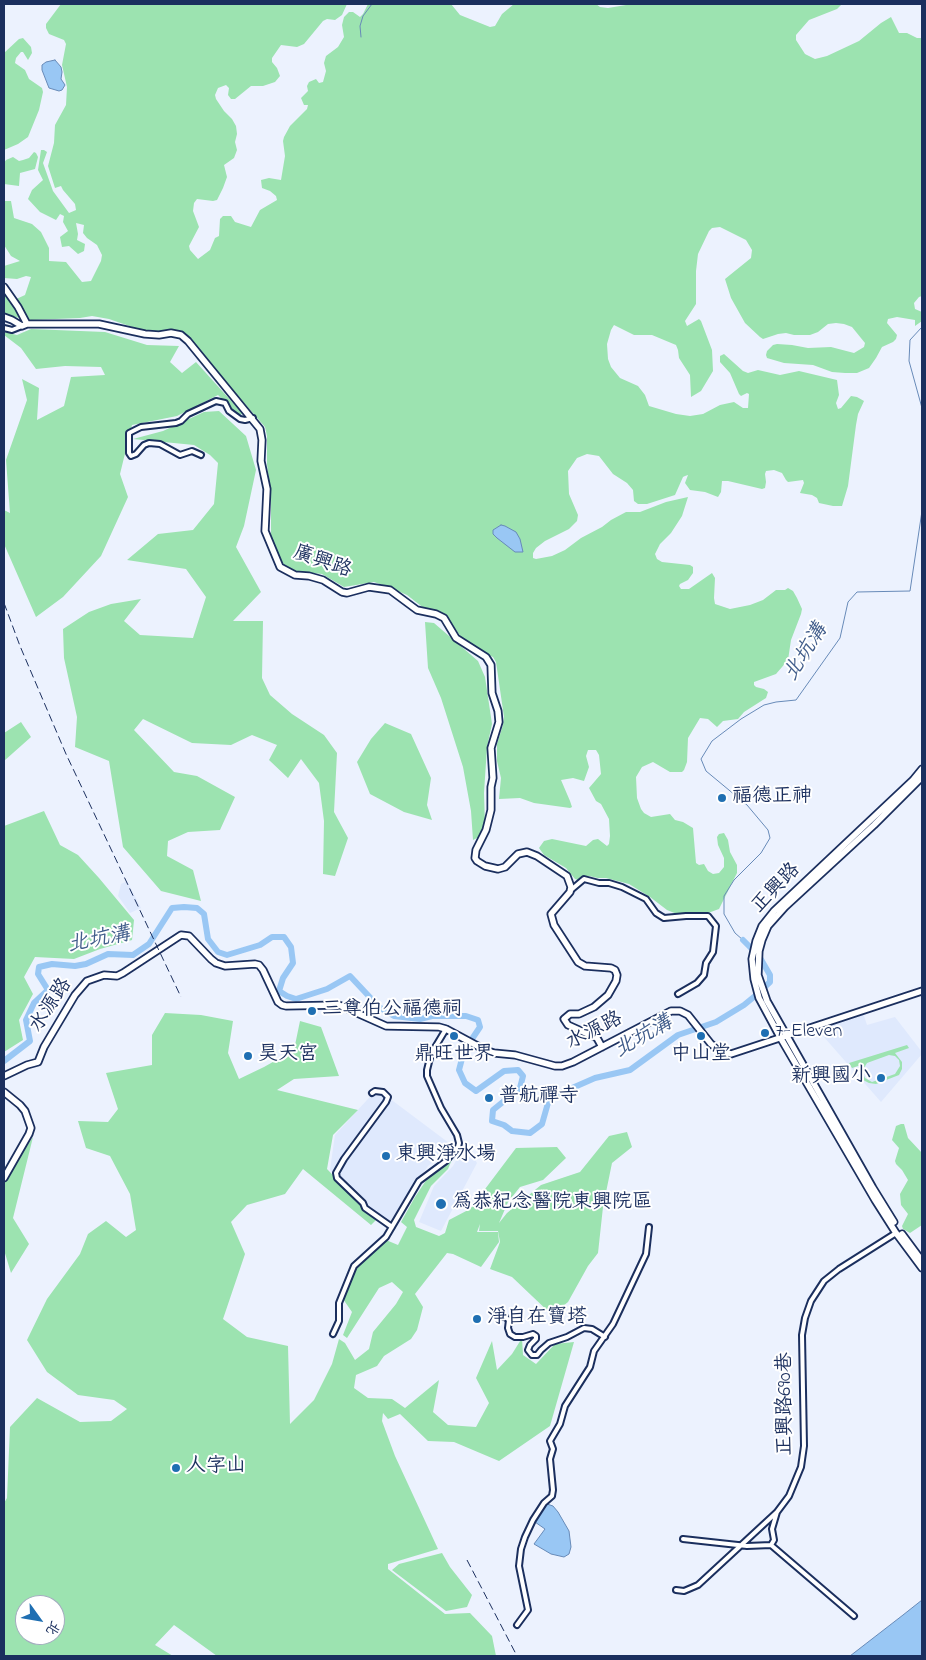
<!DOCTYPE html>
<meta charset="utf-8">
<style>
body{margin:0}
#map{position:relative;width:926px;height:1660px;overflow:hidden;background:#ecf2fe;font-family:"Indie Flower","LXGW WenKai TC",sans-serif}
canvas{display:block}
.frame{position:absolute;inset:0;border:5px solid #1b2f5e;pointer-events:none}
.north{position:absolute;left:15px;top:1595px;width:50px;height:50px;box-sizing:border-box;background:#fff;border:1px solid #a4acbf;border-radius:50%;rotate:122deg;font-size:14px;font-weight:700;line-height:20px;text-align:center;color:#1b2f5e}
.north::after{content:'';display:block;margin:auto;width:18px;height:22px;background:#1f6fb2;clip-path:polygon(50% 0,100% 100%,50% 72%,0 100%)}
</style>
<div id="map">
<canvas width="926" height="1660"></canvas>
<div class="frame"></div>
<div class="north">北</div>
</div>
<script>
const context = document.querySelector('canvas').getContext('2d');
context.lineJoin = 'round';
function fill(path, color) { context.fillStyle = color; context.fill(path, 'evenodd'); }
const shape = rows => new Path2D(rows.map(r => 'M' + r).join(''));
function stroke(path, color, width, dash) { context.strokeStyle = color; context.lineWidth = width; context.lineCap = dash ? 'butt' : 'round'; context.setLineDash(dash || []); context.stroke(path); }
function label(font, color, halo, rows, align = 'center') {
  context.font = font + ' "Indie Flower","LXGW WenKai TC",sans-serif'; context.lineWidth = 4; context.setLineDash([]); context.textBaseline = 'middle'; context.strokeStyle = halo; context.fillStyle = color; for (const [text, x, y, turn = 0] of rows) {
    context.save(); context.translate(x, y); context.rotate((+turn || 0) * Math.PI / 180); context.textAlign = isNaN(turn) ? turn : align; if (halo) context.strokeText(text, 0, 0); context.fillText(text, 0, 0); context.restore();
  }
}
const built = shape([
 [127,881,141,908,130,913,118,896,121,884],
 [863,1013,867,1025,895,1017,922,1052,922,1054,881,1102,816,1028],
 [377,1089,453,1146,428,1166,387,1227,330,1170,335,1135],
 [465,1145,477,1163,441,1231,419,1222,434,1186,453,1166]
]);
const green = shape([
 [61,4,347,4,342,15,335,20,327,19,323,21,304,44,297,47,281,45,272,58,272,62,277,68,280,76,275,82,263,86,251,86,235,99,231,99,228,95,229,88,226,85,218,88,215,95,216,99,224,111,232,119,236,126,237,134,235,142,237,150,234,158,224,165,227,177,223,188,217,200,213,201,197,199,194,203,193,211,199,227,189,246,190,250,198,259,210,250,215,238,219,236,220,219,223,216,231,216,235,222,251,227,260,210,277,200,276,196,270,191,262,188,261,180,269,178,281,180,285,156,283,141,284,137,290,126,307,109,308,105,304,105,301,98,308,91,307,86,309,82,316,79,319,83,323,82,326,71,324,63,326,56,338,47,344,37,342,25,344,17,349,12,353,12,360,17,363,14,368,4,451,4,460,15,490,27,495,26,502,14,514,4,596,4,600,7,608,8,632,4,690,4,700,5,711,4,842,4,837,9,809,20,796,35,796,40,805,54,815,59,827,56,859,41,881,23,891,17,899,33,907,33,917,38,921,38,922,36,922,296,919,297,914,303,915,309,922,312,922,321,915,326,915,320,897,317,888,319,887,323,897,335,896,339,893,342,882,347,876,358,869,368,857,373,845,373,832,372,813,365,784,363,767,358,766,355,767,351,773,345,777,344,792,345,808,348,831,347,854,353,864,347,865,343,852,327,844,324,836,323,828,324,818,332,810,335,794,335,786,333,778,334,763,339,760,337,745,323,731,298,725,279,751,258,752,250,746,240,720,227,712,228,709,231,698,254,696,271,696,304,685,321,687,326,699,319,701,321,712,350,713,371,701,391,691,397,690,375,679,358,678,350,676,345,652,335,634,335,614,325,611,330,607,344,608,359,611,367,620,378,638,386,645,395,649,406,676,414,690,416,703,414,720,405,734,402,743,408,748,408,749,394,747,393,741,396,739,394,730,373,720,362,720,356,724,354,743,371,748,373,758,370,780,375,799,371,837,380,839,395,836,403,838,409,841,408,851,396,857,397,864,401,858,414,856,425,848,486,842,506,833,506,819,503,817,498,812,495,800,493,804,483,803,480,788,482,786,480,782,473,774,470,766,471,765,474,766,482,765,488,762,489,728,481,722,481,721,492,718,497,705,492,690,490,685,483,688,475,685,476,683,477,675,495,647,504,638,504,634,501,633,490,627,483,613,474,599,456,587,454,577,458,568,471,569,494,578,515,577,521,569,529,545,541,536,548,533,553,533,558,536,559,552,556,565,550,581,538,602,527,611,520,626,512,640,512,666,502,688,497,682,516,671,533,660,544,655,554,657,559,662,562,690,565,693,567,693,573,688,580,680,584,679,586,681,589,689,589,712,573,715,578,714,598,715,604,730,609,750,605,763,600,776,590,785,590,788,588,793,591,797,598,802,609,801,614,791,640,788,660,776,674,754,682,754,685,756,687,764,689,768,692,766,698,744,712,738,719,723,721,717,727,708,719,700,718,688,738,687,762,684,770,682,772,670,772,653,762,642,767,636,777,637,798,641,809,644,813,651,817,670,814,675,820,683,822,693,828,696,863,699,865,704,864,708,871,713,874,719,873,724,867,724,858,718,845,717,837,719,834,724,833,728,840,730,852,737,865,737,873,719,909,708,913,693,913,682,916,667,910,650,897,629,884,606,878,598,878,589,876,583,876,578,880,575,879,566,868,544,855,539,848,544,841,552,839,586,846,593,840,598,839,607,846,609,844,610,836,609,819,601,804,596,801,589,788,601,774,599,755,596,750,588,750,586,756,589,767,584,781,573,778,561,780,570,801,572,807,570,808,534,803,520,798,499,799,501,778,497,761,497,744,503,725,504,717,496,662,493,657,476,650,464,641,445,615,425,609,407,595,391,588,374,582,344,587,322,574,313,573,293,575,286,569,271,540,271,497,267,464,267,436,265,427,197,349,192,340,178,330,164,332,141,330,109,319,92,316,80,318,31,320,4,315,4,288,12,301,25,295,31,277,26,276,17,279,4,278,4,266,20,261,11,256,4,245,4,201,11,201,14,218,32,224,41,232,49,248,49,261,66,262,82,282,91,281,101,261,102,255,97,245,87,238,83,233,84,225,76,223,78,234,77,240,85,244,84,251,78,254,69,246,62,247,60,237,68,231,63,222,64,216,60,214,56,220,40,212,28,199,32,190,43,180,38,170,41,150,44,150,47,152,43,163,53,191,69,213,76,210,75,204,63,190,61,186,55,188,48,166,54,143,55,125,66,105,67,87,62,65,66,44,64,40,49,34,46,28,46,24],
 [23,38,31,47,32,53,28,60,23,52,21,52,16,58,15,63,25,70,29,79,42,88,43,92,39,110,28,137,18,144,4,150,4,53,19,39],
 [34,152,36,153,38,157,35,169,20,173,19,186,4,184,4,163,6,160,13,157,19,161,23,160,29,158],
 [31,329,105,332,147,345,179,346,170,362,182,373,196,362,243,414,238,415,218,395,177,416,132,425,120,474,128,497,101,556,63,597,36,617,4,544,4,510,10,513,6,460,27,400,22,379,39,388,37,420,64,406,71,377,105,375,101,367,65,366,36,369,21,348,4,335,4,332,17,335],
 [219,411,246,436,256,470,244,526,236,547,261,592,233,621,263,621,262,678,270,695,292,714,324,735,337,753,334,812,348,838,335,876,323,874,324,821,319,783,301,759,288,778,269,760,277,745,252,735,231,745,192,743,143,719,134,730,174,772,197,776,235,797,220,830,188,832,168,841,167,856,193,870,201,901,161,891,123,847,109,761,75,747,77,717,64,658,63,629,89,612,111,604,141,599,124,621,140,635,193,638,206,597,186,569,127,560,158,534,193,530,214,504,218,463,210,455,194,445,133,439,163,431,204,412],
 [425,622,434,623,478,661,485,677,492,724,487,747,484,793,485,826,479,837,473,840,471,811,463,767,441,698,428,668],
 [21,722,31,737,4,761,4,733],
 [385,723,411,734,431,778,427,805,432,820,404,812,370,794,357,762,371,739],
 [44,811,60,845,78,855,99,878,134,920,132,940,100,949,74,959,35,957,24,977,33,994,19,1020,23,1040,4,1052,4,826],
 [165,1013,201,1015,233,1021,228,1053,239,1079,264,1067,294,1050,300,1021,321,1027,339,1076,294,1079,277,1090,358,1110,333,1135,327,1169,376,1220,371,1225,303,1169,285,1194,247,1205,231,1222,245,1254,223,1319,247,1337,288,1346,290,1424,314,1400,332,1364,339,1339,345,1343,355,1360,369,1349,373,1332,396,1304,403,1292,392,1282,379,1288,347,1338,343,1335,352,1312,343,1299,357,1266,386,1240,398,1245,407,1227,401,1222,415,1197,427,1179,453,1157,448,1169,431,1186,414,1220,416,1227,439,1236,445,1233,449,1220,470,1209,516,1148,557,1147,566,1158,543,1180,520,1187,508,1202,499,1223,507,1213,541,1185,580,1172,609,1136,627,1132,632,1147,612,1163,603,1207,598,1253,588,1266,568,1302,552,1315,512,1277,490,1269,500,1242,498,1231,479,1231,480,1224,477,1232,498,1232,499,1242,481,1267,453,1254,447,1253,415,1294,423,1307,417,1330,411,1339,384,1356,377,1366,356,1375,354,1388,368,1398,392,1399,405,1408,439,1380,433,1412,448,1425,476,1427,489,1403,476,1378,492,1341,497,1370,512,1354,522,1338,523,1355,536,1364,555,1344,574,1342,550,1426,499,1461,454,1442,428,1441,400,1414,388,1419,383,1413,382,1421,395,1456,438,1549,388,1564,388,1569,445,1614,470,1613,492,1636,496,1656,217,1656,174,1625,155,1645,173,1656,4,1656,4,1503,7,1498,10,1427,37,1398,80,1422,111,1421,127,1409,114,1400,78,1395,47,1372,27,1340,47,1299,80,1254,88,1234,106,1221,126,1237,136,1230,130,1194,110,1156,86,1148,78,1121,108,1122,118,1109,106,1073,152,1065,152,1035],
 [25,1605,55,1605,55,1635,25,1635],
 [907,1045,909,1048,895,1053,902,1062,902,1069,899,1075,876,1084,869,1083,861,1079,859,1073,861,1065,852,1068,849,1063],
 [889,1055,895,1056,899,1060,900,1066,895,1074,872,1082,865,1078,862,1071,867,1063],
 [901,1124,904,1124,908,1138,922,1153,922,1225,910,1233,903,1229,902,1226,908,1214,901,1205,900,1194,908,1180,902,1170,896,1164,895,1161,899,1148,892,1140,896,1126],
 [33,1137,13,1218,29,1244,11,1273,4,1250,4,1180],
 [442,1553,450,1567,472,1595,467,1607,446,1611,392,1570,399,1564]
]);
const water = shape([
 [55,60,61,67,62,72,61,79,65,85,62,90,59,91,49,88,42,70,42,65,46,62,55,60],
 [501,525,505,526,516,532,520,539,523,552,515,552,497,538,493,534,493,530,501,525],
 [547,1504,553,1506,558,1512,569,1531,571,1547,569,1554,564,1557,551,1554,534,1544,545,1529,535,1522,547,1504],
 [922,1600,922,1656,850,1656,903,1615,922,1600]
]);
const stream = shape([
 [361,37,360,26,363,16,372,4],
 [922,327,910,340,909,361,922,408],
 [743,940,735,933,724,914,724,896,734,880,761,853,770,838,768,830,747,805,706,771,701,759,712,741,741,719,764,705,776,702,796,700,840,638,848,602,857,592,910,591,922,511]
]);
const river = shape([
 [4,1061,30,1041,26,1020,34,1003,48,990,38,974,39,967,52,964,75,966,86,964,108,954,133,955,149,944,172,908,184,907,197,908,204,914,208,939,218,952,227,955,260,945,272,937,284,937,291,947,293,963,283,978,279,991,287,996,296,999,327,989,350,976,379,1007,394,1016,420,1019,432,1016,466,1016,478,1020,480,1027,464,1051,459,1070,465,1083,476,1091,504,1071,518,1070,523,1076,520,1088,493,1110,492,1121,504,1125,512,1131,530,1133,542,1124,548,1103,554,1096,595,1078,630,1070,678,1035,716,1022,744,1005,755,996,770,982,770,975,759,956,743,940]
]);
const street = shape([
 [4,328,12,330,22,326],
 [201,455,192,451,180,455,160,444,149,443,144,445,136,454,131,456,129,453,129,433,141,427,176,423,181,421,188,414,216,401,225,403,229,411,240,419,245,420,253,418],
 [571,890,584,879,599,883,609,883,622,887,646,899,656,913,664,918,686,916,708,916,716,926,713,952,706,963,704,975,697,983,678,994],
 [372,1093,375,1091,383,1092,388,1097,386,1102,344,1159,336,1173,337,1178,363,1203,365,1208,392,1227],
 [501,1317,505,1317,509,1320,508,1328,510,1334,515,1337,523,1337,533,1334,536,1336,536,1339,530,1345,528,1350,532,1355,537,1355,541,1350,549,1343,567,1337,584,1328,592,1329,605,1337],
 [333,1334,339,1321,339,1303,354,1266,386,1237,419,1181,446,1161,458,1147,459,1143,457,1135,441,1108,427,1076,427,1070,431,1054,446,1029],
 [683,1539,747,1546,771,1545,774,1540,772,1529,777,1512],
 [771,1545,854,1616],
 [676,1590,684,1591,698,1585,777,1512,789,1496,801,1467,804,1446,802,1335,805,1318,811,1301,824,1281,839,1269,896,1233],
 [517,1625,528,1610,519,1566,521,1549,525,1537,533,1520,544,1503,552,1496,553,1490,550,1459,553,1449,550,1441,560,1424,565,1406,590,1367,594,1351,613,1324,646,1254,649,1227]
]);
const secondary = shape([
 [4,287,18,307,27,324],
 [4,317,12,320,22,326,27,324,99,324,145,334,159,335,171,333,181,335,188,341,260,429,262,440,261,461,267,489,265,531,280,567,295,575,309,576,323,580,342,592,347,593,369,587,390,590,417,610,436,614,444,618,456,638,486,657,491,665,492,693,498,711,499,722,491,748,493,778,491,787,491,810,486,830,476,850,475,858,477,861,485,866,498,869,505,867,518,854,527,852,537,856,567,876,571,887,570,892,551,914,554,925,578,962,585,966,611,968,615,970,617,975,616,981,608,995,594,1007,579,1014,570,1014,564,1019,568,1025,597,1038,602,1047],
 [922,769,913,780,774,911,762,926,756,941,752,959,754,979,759,998,780,1037,875,1200,896,1233,922,1268],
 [4,1076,27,1065,38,1062,44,1047,75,995,87,981,104,975,117,976,123,973,181,935,189,936,211,959,216,963,225,966,255,964,259,965,263,970,278,1002,282,1005,286,1006,339,1005,386,1026,439,1027,446,1029,485,1050,494,1053,515,1055,555,1066,562,1066,573,1062,671,1011,680,1011,688,1015,711,1044,720,1050,731,1054,922,991],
 [4,1092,20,1105,25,1111,31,1128,29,1134,4,1178],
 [894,1222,873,1188,767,1001,758,975,759,951,762,940,768,926,785,907,874,825,922,777],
 [902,1234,922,1261]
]);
const rail = shape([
 [4,603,20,646,66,754,181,997],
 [467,1560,517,1656]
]);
const markers = [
 [722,798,5,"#1f6fb2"],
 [312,1011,5,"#1f6fb2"],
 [765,1033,5,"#1f6fb2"],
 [454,1036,5,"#1f6fb2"],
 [701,1036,5,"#1f6fb2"],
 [248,1056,5,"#1f6fb2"],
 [881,1078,5,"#1f6fb2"],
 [489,1098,5,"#1f6fb2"],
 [386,1156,5,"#1f6fb2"],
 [441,1204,6,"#1f6fb2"],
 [477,1319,5,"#1f6fb2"],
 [176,1468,5,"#1f6fb2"]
];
const streetNames = [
 ["廣興路",322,563,19],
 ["正興路",777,889,-46],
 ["水源路",52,1006,-57],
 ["水源路",595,1032,-27],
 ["正興路690巷",787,1404,-90]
];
const poiNames = [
 ["福德正神",732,798],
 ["三尊伯公福德祠",322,1011],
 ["7-Eleven",775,1033],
 ["昊天宮",258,1056],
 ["鼎旺世界",454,1056,"center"],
 ["中山堂",701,1056,"center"],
 ["新興國小",871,1078,"right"],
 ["普航禪寺",499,1098],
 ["東興淨水場",396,1156],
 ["為恭紀念醫院東興院區",452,1204],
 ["淨自在寶塔",487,1319],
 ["人字山",186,1468]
];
const waterNames = [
 ["北坑溝",807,653,-58],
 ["北坑溝",99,941,-11],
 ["北坑溝",644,1038,-30]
];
fill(built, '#dfe9fd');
fill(green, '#9ce3b0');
fill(water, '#99c7f4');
stroke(water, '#678ab8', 1);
stroke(stream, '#678ab8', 1);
stroke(river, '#99c7f4', 6);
stroke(street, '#1b2f5e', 8);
stroke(secondary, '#1b2f5e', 9);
stroke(street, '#fff', 4);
stroke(secondary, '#fff', 5.5);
stroke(rail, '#1b2f5e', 1, [8, 4]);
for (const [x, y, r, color] of markers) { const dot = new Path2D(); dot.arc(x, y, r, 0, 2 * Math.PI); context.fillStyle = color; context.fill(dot); stroke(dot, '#fff', 2); }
label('20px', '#1b2f5e', '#fff', streetNames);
label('20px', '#1b2f5e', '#fff', poiNames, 'left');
label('italic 21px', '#415d8b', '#fff', waterNames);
</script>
